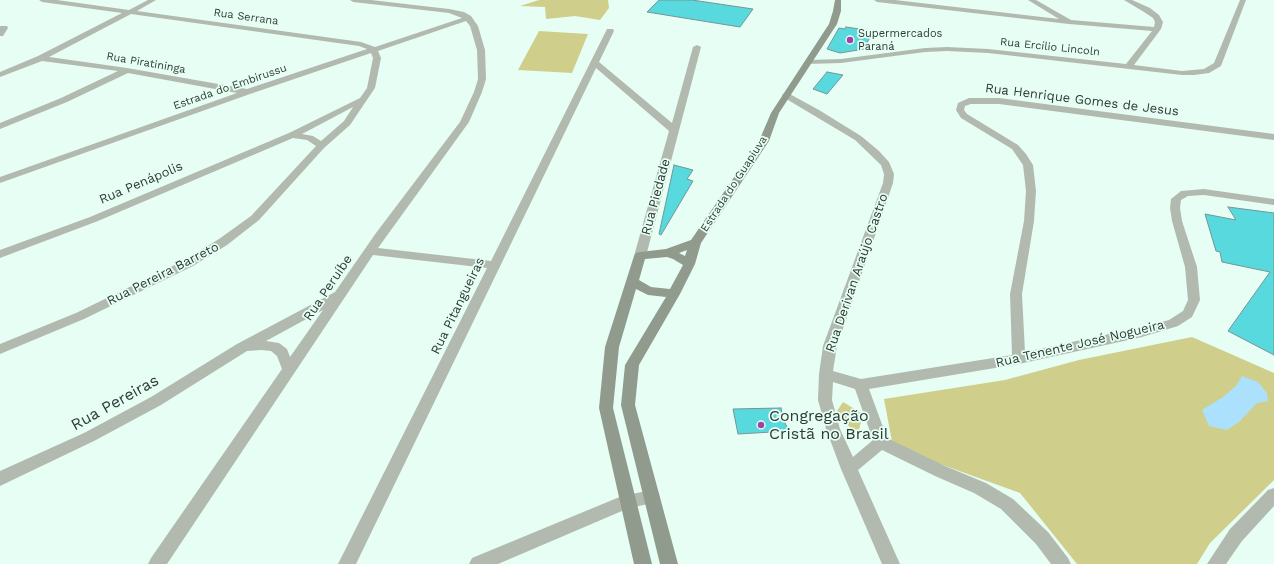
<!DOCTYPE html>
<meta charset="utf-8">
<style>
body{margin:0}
canvas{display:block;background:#e6fef4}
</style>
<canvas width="1274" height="564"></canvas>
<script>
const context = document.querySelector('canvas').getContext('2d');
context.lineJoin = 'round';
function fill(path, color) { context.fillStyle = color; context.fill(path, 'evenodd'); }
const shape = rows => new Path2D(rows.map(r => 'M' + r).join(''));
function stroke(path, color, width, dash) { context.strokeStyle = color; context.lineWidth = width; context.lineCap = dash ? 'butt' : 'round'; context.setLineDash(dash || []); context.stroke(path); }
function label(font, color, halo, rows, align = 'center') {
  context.font = font + ' "Work Sans",sans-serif'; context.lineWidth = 3.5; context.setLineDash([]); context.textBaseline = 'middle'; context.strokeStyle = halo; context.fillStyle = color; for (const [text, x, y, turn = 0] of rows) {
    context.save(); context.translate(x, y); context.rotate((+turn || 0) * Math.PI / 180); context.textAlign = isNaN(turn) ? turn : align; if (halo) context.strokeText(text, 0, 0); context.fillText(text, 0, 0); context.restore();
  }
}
const green = shape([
 [539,0,608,0,609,8,600,20,575,16,546,19,545,7,520,6],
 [539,31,588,34,572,73,518,70],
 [1192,337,1274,373,1274,480,1210,543,1197,564,1077,564,1020,493,893,447,884,399,1005,380,1079,360],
 [843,402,863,414,859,430,852,430,837,411]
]);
const water = shape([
 [1242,376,1258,382,1267,393,1268,401,1257,403,1240,421,1227,430,1209,426,1202,410,1223,397,1236,386]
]);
const building = shape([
 [659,0,692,0,753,9,740,27,647,12,659,0],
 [846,27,873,31,864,49,840,53,827,49,839,28,845,29,846,27],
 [827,72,843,75,827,94,813,89,827,72],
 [674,165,693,170,687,179,693,181,661,235,659,234,674,165],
 [1228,207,1274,213,1274,355,1228,331,1270,272,1222,262,1220,252,1216,251,1205,214,1236,220,1228,207],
 [781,408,783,419,789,431,738,434,733,409,781,408]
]);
const street = shape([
 [39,0,57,0,129,10,148,0,156,0,137,11,361,42,375,47,462,18,449,13,353,2,350,0,371,0,449,9,464,12,471,16,478,26,485,50,486,79,482,92,469,122,378,248,491,261,607,29,613,29,614,31,599,62,672,123,693,47,697,45,701,47,646,256,644,259,640,260,636,259,634,256,669,131,596,68,356,564,338,564,487,268,373,255,167,564,148,564,151,558,282,369,277,356,271,351,261,350,247,351,161,405,94,441,0,486,0,471,84,433,151,397,237,344,335,292,376,233,460,122,474,92,478,79,477,50,470,26,466,21,378,51,381,58,375,88,350,125,324,148,259,220,227,245,193,266,84,319,0,354,0,344,76,313,185,260,219,239,251,216,316,146,307,140,293,138,98,221,0,258,0,250,90,217,289,133,360,98,367,88,373,58,371,53,250,94,0,183,0,177,237,93,128,73,67,102,0,129,0,123,61,98,118,71,42,61,0,77,0,72,38,56,122,13,42,2,39,0],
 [131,14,359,46,367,49,247,89,127,68,49,57,131,14],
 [353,107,344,121,321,141,313,136,302,134,353,107],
 [323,310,290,357,287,349,279,343,266,341,323,310],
 [874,0,895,0,1059,19,1028,0,1036,0,1071,20,1154,27,1155,22,1153,18,1144,12,1124,0,1132,0,1150,8,1159,15,1163,22,1161,29,1134,65,1182,71,1204,69,1214,63,1240,0,1246,0,1221,66,1209,73,1194,75,1182,75,988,53,947,51,925,52,841,63,806,64,806,60,809,60,841,59,925,48,947,47,988,49,1126,64,1152,31,1069,24,877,2,874,0],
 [0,26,7,26,8,28,3,36,0,36,0,26],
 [786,92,819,110,861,136,879,151,889,162,894,174,893,183,837,346,833,371,861,379,1012,355,1010,294,1024,221,1026,191,1023,165,1012,149,961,118,956,110,958,103,969,98,999,98,1274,134,1274,140,999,104,971,104,965,106,964,110,967,114,1018,145,1026,154,1033,165,1036,191,1034,221,1022,294,1025,352,1142,327,1169,320,1183,311,1188,300,1185,267,1172,221,1170,208,1171,199,1181,191,1204,189,1274,199,1274,205,1204,195,1188,196,1181,200,1180,208,1182,221,1197,267,1200,300,1192,317,1178,326,1142,337,1019,364,869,389,887,438,945,466,986,483,1013,499,1048,532,1068,558,1071,564,1051,564,1036,544,1001,509,974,493,935,476,882,450,858,470,900,564,882,564,841,469,826,429,818,400,819,374,823,346,883,183,884,174,881,165,855,140,783,97,782,95,786,92],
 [833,382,855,389,873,440,853,457,840,429,832,400,833,382],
 [1274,488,1274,506,1242,541,1226,564,1207,564,1230,529,1268,490,1274,488],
 [652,490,658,492,660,497,658,502,629,508,498,564,469,564,472,558,622,496,652,490]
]);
const secondary = shape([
 [835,0,841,0,841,11,837,24,779,113,769,141,701,243,695,264,680,294,639,365,635,405,678,564,660,564,621,405,625,365,666,297,648,295,636,289,619,347,613,408,652,564,634,564,599,408,605,347,634,256,636,253,640,252,666,249,691,240,759,141,771,113,829,24,833,11,835,0],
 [687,250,685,256,679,253,687,250],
 [667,257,673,259,683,265,670,289,651,287,639,280,645,259,667,257]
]);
const markers = [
 [850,40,4,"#9e41aa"],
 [761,425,4,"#9e41aa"]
];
const farStreetnames = [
 ["Rua Serrana",246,17,8],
 ["Rua Ercílio Lincoln",1050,47,6],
 ["Rua Piratininga",146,63,10],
 ["Estrada do Embirussu",230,87,-19],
 ["Estrada do Guapiuva",734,184,-57]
];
const farPoinames = [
 ["Supermercados",858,34],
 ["Paraná",858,47]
];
const streetNames = [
 ["Rua Henrique Gomes de Jesus",1082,100,7],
 ["Rua Penápolis",141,183,-23],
 ["Rua Piedade",656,197,-75],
 ["Rua Derivan Araújo Castro",857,273,-71],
 ["Rua Pereira Barreto",163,274,-27],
 ["Rua Peruíbe",328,288,-56],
 ["Rua Pitangueiras",458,306,-64],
 ["Rua Tenente José Nogueira",1080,344,-13]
];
const nearStreetnames = [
 ["Rua Pereiras",115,403,-29]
];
const nearPoinames = [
 ["Congregação",769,416],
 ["Cristã no Brasil",769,434]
];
fill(green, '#d0ce8b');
fill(water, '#abe1fc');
fill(building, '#58d9de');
stroke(building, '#769596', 1);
fill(street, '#b2bab0');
fill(secondary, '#919b8d');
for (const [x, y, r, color] of markers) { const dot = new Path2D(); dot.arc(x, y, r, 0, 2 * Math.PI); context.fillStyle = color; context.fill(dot); stroke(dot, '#e6fef4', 1.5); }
label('11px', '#2f3b36', '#e6fef4', farStreetnames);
label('11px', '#2f3b36', '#e6fef4', farPoinames, 'left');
label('13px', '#2f3b36', '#e6fef4', streetNames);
label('16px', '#2f3b36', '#e6fef4', nearStreetnames);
label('16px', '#2f3b36', '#e6fef4', nearPoinames, 'left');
</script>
